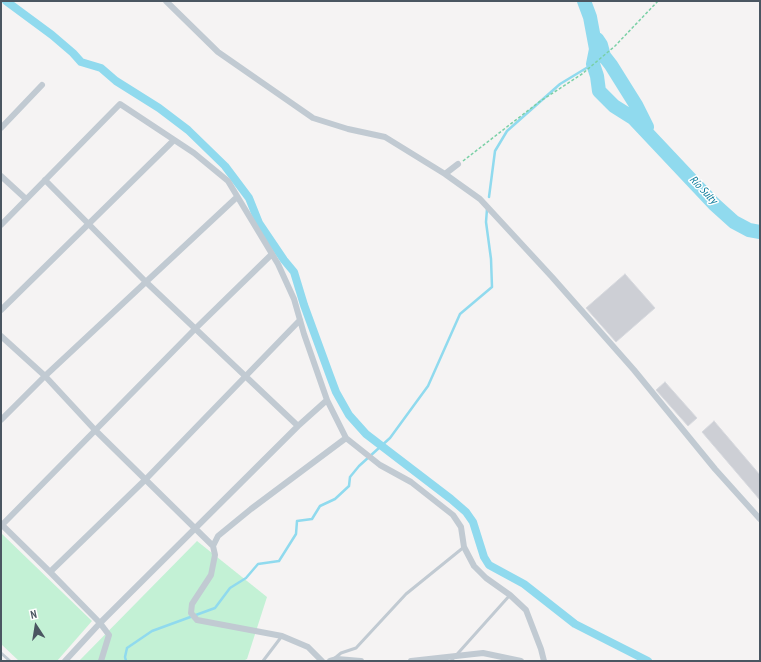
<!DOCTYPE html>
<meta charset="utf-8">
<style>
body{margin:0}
#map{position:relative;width:761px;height:662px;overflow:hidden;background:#f5f3f3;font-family:"PT Sans Narrow",sans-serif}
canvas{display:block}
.frame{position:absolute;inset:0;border:2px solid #4a5661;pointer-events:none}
.north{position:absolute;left:16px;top:606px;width:40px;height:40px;-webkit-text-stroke:3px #fff;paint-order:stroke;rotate:348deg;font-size:11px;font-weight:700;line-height:16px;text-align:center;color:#4a5661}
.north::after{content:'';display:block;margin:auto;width:14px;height:18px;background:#4a5661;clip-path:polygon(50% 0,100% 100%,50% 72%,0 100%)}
</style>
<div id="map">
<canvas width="761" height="662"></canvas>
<div class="frame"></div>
<div class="north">N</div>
</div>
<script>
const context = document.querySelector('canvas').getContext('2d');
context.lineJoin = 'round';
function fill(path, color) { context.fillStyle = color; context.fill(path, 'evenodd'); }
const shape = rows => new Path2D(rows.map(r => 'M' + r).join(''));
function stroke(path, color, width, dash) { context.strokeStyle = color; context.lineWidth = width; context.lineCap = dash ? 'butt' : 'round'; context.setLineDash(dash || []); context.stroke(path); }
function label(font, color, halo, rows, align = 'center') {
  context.font = font + ' "PT Sans Narrow",sans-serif'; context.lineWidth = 3; context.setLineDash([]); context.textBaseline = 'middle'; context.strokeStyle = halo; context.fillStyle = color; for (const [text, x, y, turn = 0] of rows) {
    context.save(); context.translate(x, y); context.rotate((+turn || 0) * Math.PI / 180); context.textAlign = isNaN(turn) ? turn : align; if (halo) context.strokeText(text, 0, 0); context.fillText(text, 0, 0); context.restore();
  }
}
const green = shape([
 [1,533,92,621,57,661,19,661,1,644],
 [197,541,267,597,247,659,243,661,79,661]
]);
const stream = shape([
 [489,197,495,151,507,131,560,84,593,64],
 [126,661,125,657,127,648,152,631,215,608,230,588,246,578,258,564,279,561,296,534,297,521,312,519,320,506,335,499,349,486,350,477,359,466,390,438,428,386,460,314,492,287,491,259,486,222,487,209]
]);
const canal = shape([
 [6,1,52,35,73,53,81,62,101,68,116,81,159,108,188,130,225,166,249,198,259,223,284,260,294,272,304,305,330,376,336,392,349,415,366,434,451,499,466,512,473,522,484,557,489,565,524,584,575,624,648,661]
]);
const river = shape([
 [584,1,590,17,596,49,593,64,597,76,599,91,614,106,633,118,714,204,734,222,749,230,760,232],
 [597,39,601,45,604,56,611,65,636,105,647,127]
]);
const building = shape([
 [625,274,655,308,616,342,586,308,625,274],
 [665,382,697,418,688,426,656,390,665,382],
 [714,421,760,475,760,500,702,432,714,421]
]);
const path = shape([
 [463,161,539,102,582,74,615,46,658,1]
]);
const lane = shape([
 [1,653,10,661],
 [335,658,341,653,356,648,406,594,464,547],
 [263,661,282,636],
 [451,661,510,595]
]);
const street = shape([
 [166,1,218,52,313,118,348,129,385,137,445,174,480,199,552,277,634,370,715,469,760,519],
 [1,128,42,85],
 [445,174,458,164],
 [1,176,26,199],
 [45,180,146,282,298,426],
 [1,225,120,104,194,153,228,181,278,264,294,299,304,334,327,400,346,438,380,465,411,482,453,515,461,527,464,547,474,566,486,578,510,595,526,610,541,649,544,661],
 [1,310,174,140],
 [1,336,45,376,95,430,213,546,218,536,251,509,346,438],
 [1,420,45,376,237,197],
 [1,524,50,572,100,623,109,635,101,661],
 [2,525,195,329,272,254],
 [213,546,215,555,211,575,192,604,191,613,197,620,282,636,308,647,322,661],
 [50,572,146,479,300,320],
 [65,661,100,623,298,426,327,400],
 [330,661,337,659,361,661],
 [411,661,483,653,521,661]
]);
const waterNames = [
 ["Río Sulty",703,190,46]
];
fill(green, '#c3f1d5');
stroke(stream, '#90daee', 2.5);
stroke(canal, '#90daee', 8);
stroke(river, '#90daee', 14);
fill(building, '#cdcfd5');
stroke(building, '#d7d9de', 1);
stroke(path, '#7ad0a6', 1.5, [3, 2]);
stroke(lane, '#c1cad2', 3);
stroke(street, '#c1cad2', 6);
label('italic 11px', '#0c7c9b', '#fff', waterNames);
</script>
